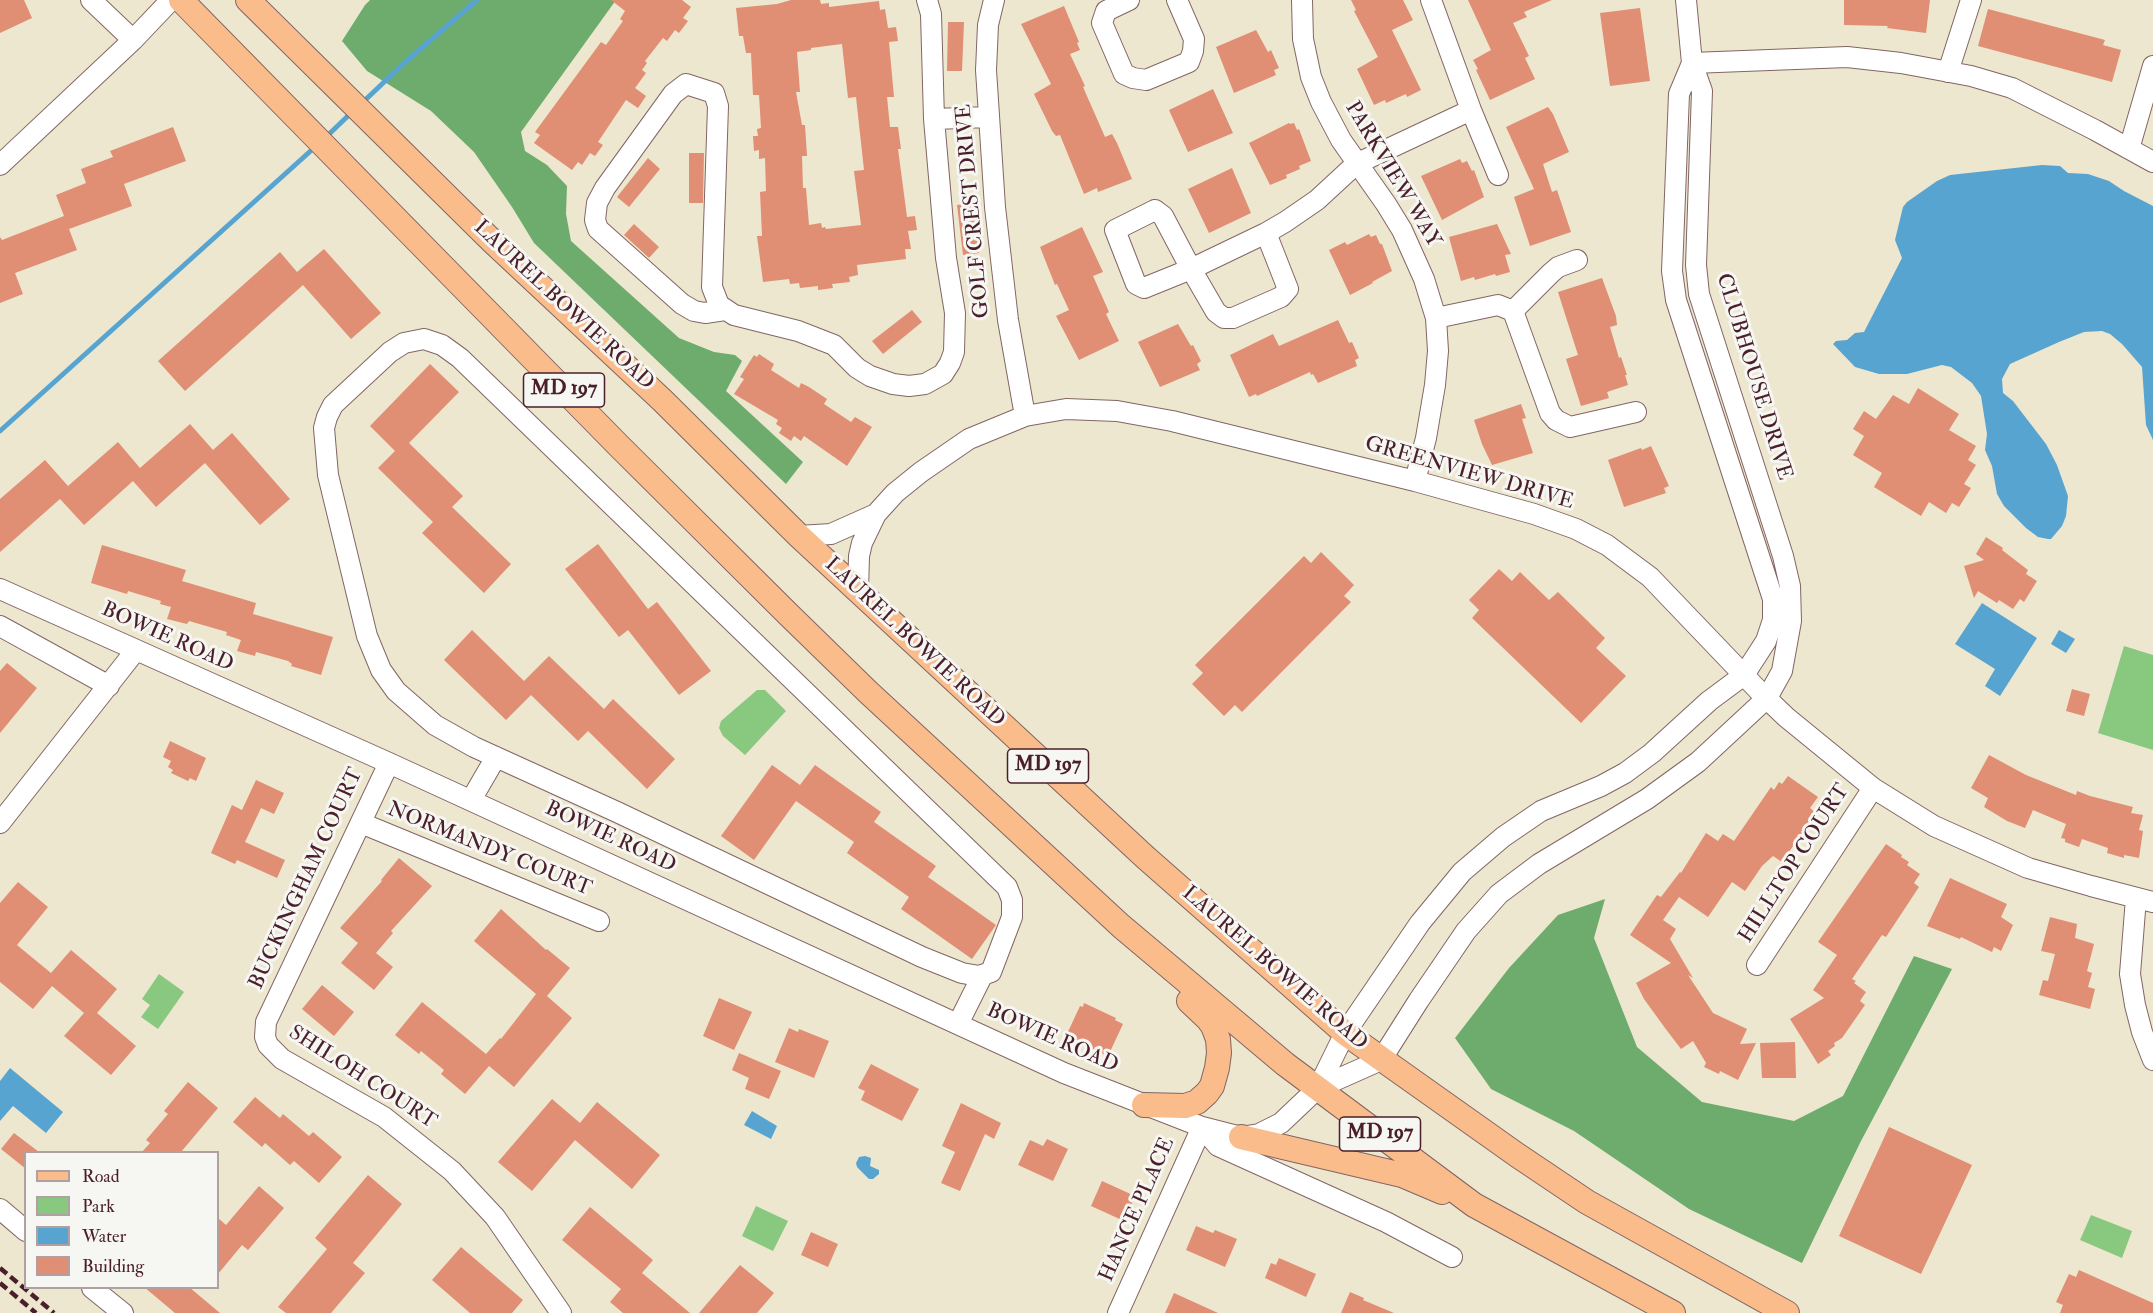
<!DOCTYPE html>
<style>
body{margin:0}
#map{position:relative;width:2153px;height:1313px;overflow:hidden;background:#ede7cf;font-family:"IM FELL Double Pica",serif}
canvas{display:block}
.legend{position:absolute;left:24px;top:1151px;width:195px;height:138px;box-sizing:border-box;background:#f6f6f2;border:2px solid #b1a0a2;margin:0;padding:8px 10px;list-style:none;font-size:18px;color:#4a1f2b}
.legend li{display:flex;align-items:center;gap:12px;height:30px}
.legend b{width:30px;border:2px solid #b1a0a2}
</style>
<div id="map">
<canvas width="2153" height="1313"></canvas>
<ul class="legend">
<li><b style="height:8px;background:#f9bc8a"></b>Road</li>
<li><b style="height:16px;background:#88c87f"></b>Park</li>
<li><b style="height:16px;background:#58a4d0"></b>Water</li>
<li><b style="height:16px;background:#e08e74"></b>Building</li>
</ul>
</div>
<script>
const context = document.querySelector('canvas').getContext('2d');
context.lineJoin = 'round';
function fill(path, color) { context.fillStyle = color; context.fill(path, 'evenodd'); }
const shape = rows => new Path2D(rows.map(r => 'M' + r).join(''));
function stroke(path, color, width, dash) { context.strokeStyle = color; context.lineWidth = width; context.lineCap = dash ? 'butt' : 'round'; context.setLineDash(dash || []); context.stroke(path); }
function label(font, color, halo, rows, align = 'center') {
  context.font = font + ' "IM FELL Double Pica",serif'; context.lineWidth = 6; context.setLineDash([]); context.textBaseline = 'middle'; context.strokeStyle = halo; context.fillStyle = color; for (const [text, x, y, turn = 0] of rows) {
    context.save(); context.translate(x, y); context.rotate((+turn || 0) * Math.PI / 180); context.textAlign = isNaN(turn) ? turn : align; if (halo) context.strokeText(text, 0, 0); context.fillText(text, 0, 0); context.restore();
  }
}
const green = shape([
 [2124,646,2153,655,2153,750,2098,733],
 [757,690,765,690,786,711,745,755,723,736,719,728,721,721],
 [159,974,184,992,158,1029,141,1017,150,1005,142,999],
 [756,1206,788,1221,773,1251,742,1236],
 [2091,1215,2132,1231,2122,1258,2080,1240]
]);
const forest = shape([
 [370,0,616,0,521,132,525,151,547,165,567,186,566,214,571,241,679,338,714,352,735,355,742,361,726,391,803,462,786,484,534,243,512,207,474,152,431,111,367,71,342,41,365,5],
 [1605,899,1594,938,1637,1047,1702,1102,1794,1121,1843,1096,1914,956,1952,969,1860,1143,1802,1263,1689,1209,1574,1131,1491,1089,1455,1038,1509,968,1558,915]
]);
const water = shape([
 [2042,165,2060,166,2068,173,2088,174,2109,181,2124,191,2153,206,2153,440,2146,425,2142,367,2122,344,2110,334,2102,331,2084,332,2059,342,2010,364,2002,379,2003,393,2013,401,2046,444,2057,465,2068,496,2066,516,2062,526,2051,539,2048,539,2038,537,2026,528,2004,506,1997,494,1992,466,1985,450,1987,434,1981,396,1972,383,1951,367,1942,365,1907,374,1879,374,1855,367,1833,344,1836,341,1847,340,1855,333,1864,332,1902,258,1895,240,1903,207,1907,202,1937,181,1950,175],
 [1982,603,2037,638,2000,696,1985,686,1995,669,1955,644],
 [2059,630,2075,639,2066,653,2051,644],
 [10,1068,63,1112,46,1133,13,1106,0,1121,0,1081],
 [752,1111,777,1126,771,1139,744,1125],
 [865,1156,871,1158,870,1166,879,1170,879,1174,873,1179,869,1179,857,1167,856,1163,859,1157]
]);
const stream = shape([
 [361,104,403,64,477,0],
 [324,139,352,112],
 [0,431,315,147]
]);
const building = shape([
 [0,0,24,0,32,18,0,33],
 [611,0,682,0,691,7,683,18,688,21,679,33,675,30,667,41,663,38,645,61,647,63,642,70,646,73,635,88,646,96,638,108,626,100,598,142,603,145,595,156,590,153,582,165,578,162,572,170,534,143,540,135,535,132,601,42,606,45,623,21,620,19,625,11],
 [791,0,820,0,821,4,829,3,829,7,879,1,880,10,885,9,888,28,896,27,898,41,889,42,894,97,887,97,890,127,898,127,901,149,898,149,907,217,915,216,917,230,908,231,911,249,905,249,906,259,857,265,858,275,849,277,850,282,832,284,833,288,818,290,818,286,800,288,799,283,790,284,789,279,763,282,757,236,762,236,760,192,766,191,765,158,759,159,759,150,754,151,753,136,758,136,757,129,761,128,759,95,753,95,751,53,746,53,743,36,739,36,736,8,777,4],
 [842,44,848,98,856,97,864,170,854,171,861,225,826,229,825,227,822,228,821,223,809,225,806,188,803,188,802,156,807,156,805,125,802,125,796,92,800,92,797,52,811,50,811,48],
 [1351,0,1403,0,1413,20,1392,30,1421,90,1407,97,1406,94,1386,103,1385,100,1374,105,1357,69,1378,57,1354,11,1356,10],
 [1468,0,1552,0,1524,12,1527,17,1513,23,1529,56,1525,58,1535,79,1490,100,1476,70,1478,69,1473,60,1491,50],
 [1844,0,1930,0,1926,33,1887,28,1888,26,1844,25],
 [1064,6,1079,42,1077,43,1080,50,1070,54,1085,86,1083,87,1105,137,1112,134,1117,143,1132,179,1098,192,1097,188,1084,194,1060,135,1056,136,1052,131,1034,94,1051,84,1021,24],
 [1640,8,1650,81,1610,86,1600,13],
 [1988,9,2105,40,2103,45,2121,50,2112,82,1978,46],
 [948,22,964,22,962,71,947,71],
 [1256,30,1268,52,1271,50,1279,68,1274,70,1276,75,1234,93,1216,47],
 [1213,89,1233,133,1188,152,1169,110],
 [1548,107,1553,114,1569,152,1543,164,1552,192,1557,190,1571,232,1530,246,1514,197,1534,189,1506,127],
 [1289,123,1290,124,1294,123,1297,130,1299,129,1311,161,1299,166,1300,169,1286,175,1287,178,1270,185,1249,143],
 [173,127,186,161,124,184,132,206,69,229,77,250,15,273,23,294,0,303,0,237,2,240,64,216,56,195,86,183,81,169,113,157,110,151],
 [689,153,704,153,703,203,689,203],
 [648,158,660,169,629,207,617,197],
 [1460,159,1462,163,1467,161,1472,171,1474,170,1484,197,1442,220,1421,176],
 [1232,168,1251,213,1209,233,1188,189],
 [973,203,979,253,963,255,957,205],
 [634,224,659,247,649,258,624,235],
 [1497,224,1511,254,1505,255,1510,272,1496,276,1495,274,1475,280,1474,277,1461,281,1449,237],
 [1082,227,1103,272,1093,276,1109,312,1106,314,1119,341,1079,360,1056,316,1069,310,1057,284,1055,285,1040,247],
 [1369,234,1371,237,1376,235,1380,244,1382,244,1392,271,1372,282,1373,283,1350,295,1329,250,1345,242,1347,245],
 [324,249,381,313,351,339,303,285,185,391,158,361,280,252,297,272],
 [1602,278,1616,316,1617,325,1610,327,1619,358,1621,357,1627,375,1625,375,1628,385,1607,392,1609,398,1581,406,1566,359,1578,355,1558,292],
 [912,310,922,322,883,354,872,341],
 [1338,320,1349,343,1352,342,1359,358,1355,360,1357,366,1318,383,1313,374,1311,375,1310,372,1257,396,1256,394,1249,397,1230,355,1273,334,1279,346],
 [1178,324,1191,346,1193,345,1201,361,1197,364,1200,370,1160,387,1138,342],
 [759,354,774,364,771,370,799,388,801,383,809,387,827,399,824,404,851,422,855,417,872,427,847,466,804,436,801,441,794,436,791,441,779,433,782,428,776,424,778,420,734,394,744,379,740,377,754,355,757,357],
 [430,364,459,392,409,443,463,496,452,507,511,564,484,593,422,533,433,522,378,468,395,451,370,426],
 [1918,388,1959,414,1949,430,1976,446,1968,460,1976,465,1964,484,1971,488,1959,507,1952,503,1946,513,1929,502,1921,516,1874,487,1882,473,1853,455,1864,436,1853,429,1864,411,1876,419,1893,395,1909,404],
 [1521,404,1526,418,1522,419,1533,453,1492,465,1482,444,1474,420],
 [190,424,213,450,232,433,290,499,260,525,205,463,156,507,133,481,84,525,60,499,0,552,0,499,45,460,68,486,118,442,140,468],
 [1651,446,1669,486,1664,488,1666,493,1624,507,1608,460,1641,448,1642,450],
 [1986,537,2003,548,2002,550,2028,570,2026,574,2037,581,2024,602,2020,599,2013,609,1999,600,1997,603,1978,591,1974,598,1964,566,1984,560,1976,554],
 [598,544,648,609,657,602,711,671,679,695,628,630,619,637,565,569],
 [102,545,186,570,182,581,256,603,253,614,333,637,321,675,291,666,292,664,288,661,256,652,255,656,237,651,241,640,226,635,227,632,189,621,187,624,167,619,171,607,160,604,161,601,128,591,127,594,91,583],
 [1321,552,1354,585,1344,596,1351,602,1242,712,1235,705,1224,716,1192,684,1203,673,1195,665,1304,556,1311,563],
 [1499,569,1512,581,1520,572,1549,600,1558,592,1605,638,1596,648,1626,676,1581,723,1472,618,1479,610,1469,600],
 [472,630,524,681,549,656,604,709,613,699,675,759,647,789,588,731,578,741,531,695,506,720,444,660],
 [7,663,37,688,0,733,0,671],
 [2072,689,2090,694,2084,716,2066,711],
 [170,741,206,758,196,781,190,778,188,781,171,773,173,770,168,767,171,761,163,757],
 [1989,755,2026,775,2076,795,2077,791,2090,796,2133,807,2131,813,2143,815,2139,830,2143,831,2139,858,2124,855,2124,858,2107,853,2108,848,2082,839,2079,847,2065,842,2065,839,2061,838,2066,824,2033,810,2025,828,2007,821,1984,807,1988,798,1971,788],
 [772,765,800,785,815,765,881,812,874,822,936,866,928,877,996,925,972,959,901,909,909,897,847,853,854,842,796,801,754,860,721,836],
 [1788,776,1818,797,1810,808,1816,813,1782,862,1773,856,1762,866,1745,891,1732,882,1708,917,1679,897,1663,920,1676,929,1670,939,1693,978,1688,975,1713,1013,1747,1029,1740,1044,1756,1043,1738,1080,1720,1071,1719,1074,1704,1067,1706,1063,1693,1041,1681,1049,1665,1028,1644,999,1636,983,1671,963,1630,935,1657,895,1661,897,1680,872,1681,873,1706,833,1718,841,1723,834,1734,841,1771,787,1774,790,1779,782,1782,784],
 [256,780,284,793,274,814,261,808,245,842,285,860,277,878,237,860,235,864,211,853,232,805,242,810],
 [1886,844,1902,855,1901,857,1909,862,1907,865,1920,874,1914,883,1919,887,1886,937,1882,935,1852,979,1856,981,1854,983,1866,992,1860,1001,1865,1005,1842,1038,1834,1043,1835,1046,1828,1051,1831,1055,1818,1064,1790,1019,1824,998,1813,990,1837,955,1818,942],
 [399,858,432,886,391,931,393,933,376,953,393,967,374,990,341,963,358,943,340,928,382,881,381,880],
 [1950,878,2007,904,2001,917,2013,925,2001,951,1994,947,1992,952,1961,937,1960,939,1927,926],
 [18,882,48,907,17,945,51,973,71,950,117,989,97,1013,136,1046,111,1075,64,1036,84,1013,52,986,33,1009,0,982,0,903],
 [501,909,546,950,547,949,570,968,547,996,572,1018,514,1087,489,1066,465,1094,441,1074,444,1070,421,1051,419,1054,395,1035,422,1002,486,1054,500,1038,501,1039,536,994,474,941],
 [2050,917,2077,924,2075,938,2094,944,2087,971,2092,973,2088,987,2095,989,2090,1009,2039,995,2043,980,2048,981,2055,954,2041,951],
 [322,985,354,1012,334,1036,302,1009],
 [719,998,752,1012,734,1050,703,1036],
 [1084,1003,1116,1018,1115,1020,1123,1024,1108,1056,1066,1036,1080,1006,1083,1007],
 [789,1028,798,1032,799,1029,829,1041,814,1078,775,1062],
 [1795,1042,1796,1078,1762,1078,1760,1043],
 [739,1053,781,1071,769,1099,745,1089,749,1078,732,1070],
 [871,1064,919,1089,902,1121,861,1100,865,1091,858,1088],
 [188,1082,218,1108,181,1152,142,1152,150,1143,146,1140,168,1114,164,1111],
 [255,1097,280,1118,283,1114,309,1136,313,1132,342,1157,319,1183,294,1161,290,1165,265,1143,262,1147,233,1122],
 [552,1099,580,1123,597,1102,660,1155,632,1189,575,1140,532,1191,498,1162],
 [961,1103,1001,1123,994,1139,985,1134,960,1191,941,1183,955,1152,942,1146],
 [1889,1127,1972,1165,1921,1274,1839,1236],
 [14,1133,39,1152,26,1152,26,1169,1,1149],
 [1047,1139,1068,1149,1053,1181,1018,1165,1030,1140,1043,1146],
 [368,1175,402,1204,353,1263,365,1273,331,1313,286,1313,278,1307,327,1249,315,1238],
 [1102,1181,1135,1196,1124,1221,1091,1206],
 [259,1186,284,1208,248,1250,242,1245,218,1274,218,1218,226,1225],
 [590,1207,653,1260,642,1273,690,1313,623,1313,610,1302,621,1289,562,1240],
 [1196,1226,1213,1233,1215,1230,1237,1239,1225,1267,1186,1250],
 [811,1232,838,1244,828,1267,801,1255],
 [461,1247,523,1300,512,1313,470,1313,432,1280],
 [1279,1258,1316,1274,1306,1297,1265,1278,1271,1263,1276,1265],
 [740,1265,774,1293,757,1313,699,1313],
 [2079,1270,2153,1303,2153,1313,2060,1313,2063,1305,2056,1302,2069,1274,2076,1277],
 [144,1287,189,1287,220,1313,175,1313],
 [1350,1292,1364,1298,1363,1300,1394,1313,1341,1313],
 [1174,1293,1218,1313,1165,1313]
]);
const minor = shape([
 [91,0,133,40],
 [994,0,988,25,986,70,995,207,1008,320,1025,416],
 [1129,0,1106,11,1102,23,1124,74,1133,78,1146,80,1189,62,1193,51,1194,39,1177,0],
 [1302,0,1303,39,1311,77,1321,102,1341,140,1386,204,1402,230,1424,279,1436,318,1438,351,1435,385,1426,438,1415,481],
 [1431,0,1471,110,1498,175],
 [1692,63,1847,57,1901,63,1971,76,2012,88,2095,130,2153,162],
 [1948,72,1971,0],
 [934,119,989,117],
 [2129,149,2153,66],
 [0,165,133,40,171,0],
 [1155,210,1163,216,1191,269,1144,288,1136,284,1115,230,1155,210],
 [1266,233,1288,289,1281,297,1233,318,1224,318,1216,312,1191,269,1266,233,1285,222,1317,200,1356,164,1471,110],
 [1577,260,1558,267,1551,273,1513,311,1550,413,1556,420,1570,427,1636,412],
 [725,310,705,313,694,311,682,304,598,229,595,220,597,203,605,188,673,94,686,84,714,93,718,106,712,287,719,305,734,315,798,331,834,345,857,368,870,376,893,384,909,386,925,384,943,374,950,363,954,352,955,313,946,258,934,119,931,14,927,0],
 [1436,318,1498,305,1513,311],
 [424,339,442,345,460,358,1007,887,1012,900,1012,917,991,972,979,976,962,973,922,957,617,812,474,747,435,725,396,691,381,670,367,636,328,475,324,428,327,417,333,405,390,352,404,343,424,339],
 [799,536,831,534,876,514,895,493,921,472,969,439,1025,416,1066,409,1117,411,1172,421,1415,481,1534,514,1576,529,1607,545,1650,577,1761,693,1786,717,1873,788,1934,826,2028,868,2091,886,2153,902],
 [0,589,389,763,1064,1073,1202,1127,1241,1137,1259,1134,1281,1123,1318,1088,1345,1033,1420,923,1462,872,1503,837,1541,811,1601,786,1625,773,1652,753,1709,701,1744,675,1766,641,1773,620,1773,599,1676,300,1672,271,1679,94,1692,63],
 [858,591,859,556,862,543,876,514],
 [0,626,109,686],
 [389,763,266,1022,265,1037,268,1045,282,1059,384,1117,452,1171,495,1217,561,1313],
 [471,800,496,757],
 [0,823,136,650],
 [361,823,599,921],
 [2136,898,2130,974,2135,1005,2142,1032,2153,1060],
 [1757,965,1873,788],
 [958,1024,982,976],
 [1318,1088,1381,1060,1419,1000,1466,931,1499,894,1539,864,1647,799,1698,762,1767,698,1782,671,1791,621,1790,586,1783,556,1699,294,1696,265,1702,91,1692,63,1686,0],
 [1202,1127,1218,1146,1386,1222,1452,1257],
 [0,1209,26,1231],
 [92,1288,123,1313],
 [1118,1313,1202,1127]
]);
const major = shape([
 [181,0,619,446,789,615,868,692,1121,926,1285,1064,1474,1205,1673,1313],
 [248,0,492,241,662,400,799,536,1145,857,1345,1033,1517,1155,1587,1202,1787,1313],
 [1144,1105,1185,1106,1197,1102,1207,1093,1212,1086,1217,1068,1219,1053,1218,1039,1213,1026,1208,1019,1189,1001],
 [1241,1137,1402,1175,1442,1192]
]);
const rail = shape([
 [0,1268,54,1313],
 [0,1283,36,1313]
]);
const shields = [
 [564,390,81],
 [1048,766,81],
 [1380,1134,81]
];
const shieldNames = [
 ["MD 197",564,390],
 ["MD 197",1048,766],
 ["MD 197",1380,1134]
];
const streetNames = [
 ["PARKVIEW WAY",1392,175,59],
 ["GOLF CREST DRIVE",974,211,-95],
 ["LAUREL BOWIE ROAD",563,306,43],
 ["CLUBHOUSE DRIVE",1753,377,73],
 ["GREENVIEW DRIVE",1469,474,16],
 ["BOWIE ROAD",167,638,24],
 ["LAUREL BOWIE ROAD",914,643,43],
 ["BOWIE ROAD",610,838,25],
 ["NORMANDY COURT",489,850,22],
 ["HILLTOP COURT",1795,864,-57],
 ["BUCKINGHAM COURT",307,879,-65],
 ["LAUREL BOWIE ROAD",1274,969,41],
 ["BOWIE ROAD",1052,1039,24],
 ["SHILOH COURT",362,1078,33],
 ["HANCE PLACE",1138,1210,-66]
];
fill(green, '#88c87f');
fill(forest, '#6eac6e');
fill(water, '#58a4d0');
stroke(stream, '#58a4d0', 5);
fill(building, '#e08e74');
stroke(minor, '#836564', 22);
stroke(major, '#836564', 26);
stroke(minor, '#fff', 20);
stroke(major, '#f9bc8a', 24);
stroke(rail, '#4a1f2b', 4.5, [9, 4.5]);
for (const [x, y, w] of shields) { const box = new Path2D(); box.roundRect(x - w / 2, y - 17, w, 34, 4.5); context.fillStyle = '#f6f6f2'; context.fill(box); stroke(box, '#4a1f2b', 1.5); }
label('bold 20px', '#4a1f2b', null, shieldNames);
label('21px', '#4a1f2b', '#f6f6f2', streetNames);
</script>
